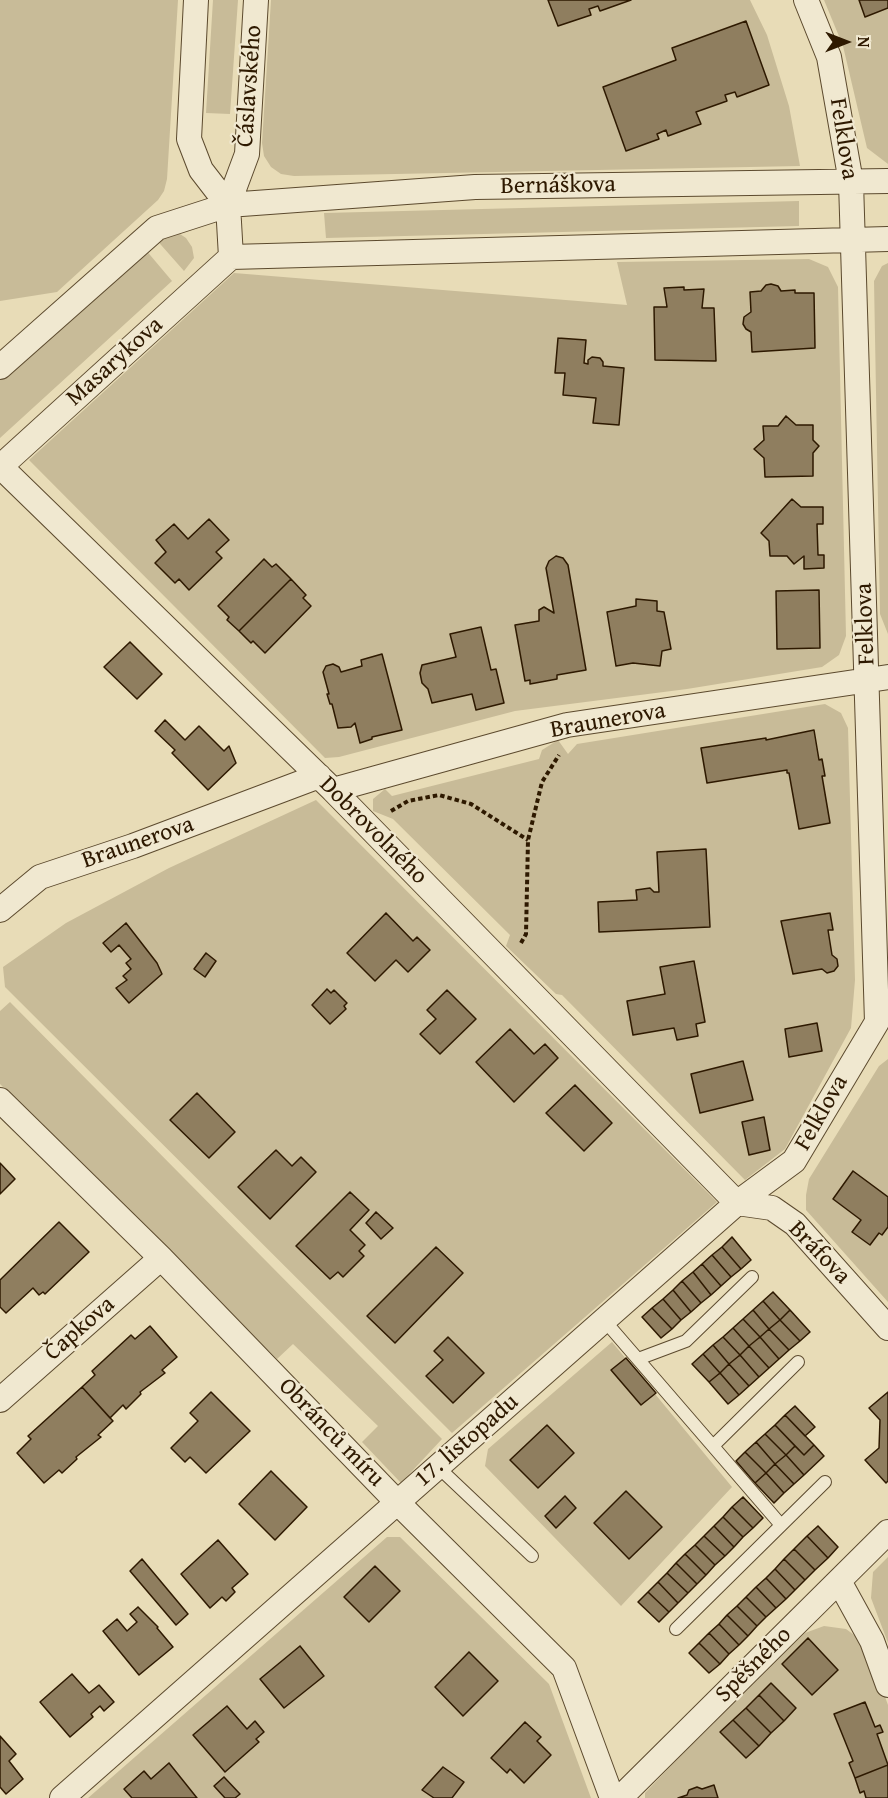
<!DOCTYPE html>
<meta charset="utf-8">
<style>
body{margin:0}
#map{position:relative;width:888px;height:1798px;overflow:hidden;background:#e8dcb7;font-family:"Gentium Book Plus",serif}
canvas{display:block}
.north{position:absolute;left:816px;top:12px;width:60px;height:60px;-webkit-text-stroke:4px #f0e8d0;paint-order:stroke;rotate:90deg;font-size:16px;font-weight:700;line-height:24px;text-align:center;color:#2e1900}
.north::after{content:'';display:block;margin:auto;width:21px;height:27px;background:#2e1900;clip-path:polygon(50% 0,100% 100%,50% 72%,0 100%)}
</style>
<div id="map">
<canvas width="888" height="1798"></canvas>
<div class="north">N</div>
</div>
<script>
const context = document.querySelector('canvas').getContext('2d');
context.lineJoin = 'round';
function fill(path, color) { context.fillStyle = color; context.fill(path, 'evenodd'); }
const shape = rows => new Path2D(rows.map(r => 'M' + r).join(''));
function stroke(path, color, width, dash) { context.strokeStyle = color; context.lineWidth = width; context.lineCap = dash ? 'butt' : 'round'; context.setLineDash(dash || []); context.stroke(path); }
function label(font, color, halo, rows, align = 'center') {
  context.font = font + ' "Gentium Book Plus",serif'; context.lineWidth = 4.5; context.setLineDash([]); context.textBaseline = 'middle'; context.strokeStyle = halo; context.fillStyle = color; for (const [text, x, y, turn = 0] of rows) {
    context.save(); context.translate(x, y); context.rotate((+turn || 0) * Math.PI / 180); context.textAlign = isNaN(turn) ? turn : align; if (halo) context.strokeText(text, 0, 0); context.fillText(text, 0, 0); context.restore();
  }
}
const green = shape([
 [0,0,178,0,167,179,164,191,158,200,57,292,0,301],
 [213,0,238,0,230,114,206,113],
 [271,0,750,0,767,35,789,106,800,166,294,176,281,174,271,167,264,156,262,143],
 [824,0,888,0,888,164,867,148,843,46],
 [799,201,799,226,326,238,324,213],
 [177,232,186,238,192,247,194,258,184,271,154,237],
 [145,249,172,281,0,438,0,380],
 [809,259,828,267,838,287,846,636,839,655,822,667,687,689,515,711,339,757,325,758,29,460,234,273,627,305,617,262],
 [888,263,888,634,880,614,874,281,882,266],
 [825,704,841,713,848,728,855,980,851,1028,785,1149,745,1180,562,995,556,994,506,946,510,935,393,819,373,811,373,799,385,789,392,796,539,759,542,750,558,740,568,754,577,744],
 [316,800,717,1202,452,1433,5,987,3,967,66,923,169,868],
 [10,1002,442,1439,401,1483,362,1442,378,1426,293,1344,277,1359,0,1084,0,1011],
 [888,1059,888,1302,806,1210,806,1195,809,1179,879,1066],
 [612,1342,732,1487,621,1606,485,1466,488,1449],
 [387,1537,400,1537,549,1684,591,1798,88,1798],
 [888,1557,888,1643,871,1598,873,1572],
 [824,1626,846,1629,865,1643,888,1705,888,1798,645,1798,645,1793,734,1700,805,1633]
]);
const building = shape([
 [548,0,631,0,600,11,598,6,589,9,591,15,558,26,548,0],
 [859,0,888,0,888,8,865,17,859,0],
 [746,21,769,85,737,97,735,92,725,95,727,101,696,112,701,124,668,136,666,130,657,134,659,139,626,151,603,87,676,60,672,48,746,21],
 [771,284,778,286,781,291,795,290,795,293,814,293,815,348,752,352,751,332,746,329,743,324,744,317,751,312,750,292,761,291,766,285,771,284],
 [684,287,684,290,704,289,702,308,714,308,716,361,655,360,654,307,667,307,664,288,684,287],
 [558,338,586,340,584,363,588,364,588,360,592,357,600,358,603,362,603,366,624,368,619,425,593,423,596,398,563,395,565,373,555,373,558,338],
 [786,416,796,425,813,425,813,440,819,446,813,453,813,476,765,477,764,458,754,449,764,440,763,426,778,426,786,416],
 [792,499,801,507,823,507,823,524,817,524,818,555,824,555,824,568,804,569,804,556,794,564,787,556,770,556,769,541,761,533,792,499],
 [209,519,229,540,216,552,222,558,189,590,179,579,175,583,155,563,166,552,156,540,174,524,188,539,209,519],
 [556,556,563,558,568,565,586,670,557,675,557,679,530,684,530,680,525,681,515,625,539,621,539,610,544,607,554,613,546,568,549,561,556,556],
 [264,559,272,567,276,564,291,579,239,631,227,620,229,617,218,606,264,559],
 [291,579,306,595,303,598,311,606,265,653,253,641,251,643,239,631,291,579],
 [819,590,820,648,777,649,776,591,819,590],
 [636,599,657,601,657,611,664,612,671,649,662,651,660,666,633,663,616,666,607,612,636,606,636,599],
 [481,627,491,670,496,669,504,703,476,710,472,694,432,703,428,689,422,683,420,673,422,665,456,657,450,634,481,627],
 [130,642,162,674,137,699,104,667,130,642],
 [382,654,402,730,372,737,372,739,360,743,355,723,351,727,338,728,332,704,330,704,327,694,329,694,323,672,326,666,333,664,339,667,341,672,362,666,361,660,382,654],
 [165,720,185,740,199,726,224,751,229,746,236,763,208,790,172,753,175,750,155,731,165,720],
 [814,730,819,760,822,759,825,776,822,776,830,823,799,829,789,773,787,773,787,770,707,783,701,748,766,738,766,740,814,730],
 [706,849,710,927,599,932,598,902,637,900,636,890,650,888,654,892,659,892,657,852,706,849],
 [386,913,413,941,417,937,430,950,408,972,396,960,375,981,347,953,386,913],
 [830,913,833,930,828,930,832,955,837,959,838,966,834,971,827,973,822,969,793,974,781,921,830,913],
 [126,923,157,963,162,974,129,1003,116,988,127,980,123,976,131,969,126,963,131,959,119,945,111,952,103,943,126,923],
 [206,953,216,961,205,977,194,969,206,953],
 [694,961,705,1022,696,1024,698,1036,677,1040,674,1028,633,1035,627,1001,665,994,660,967,694,961],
 [327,989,331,993,334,990,347,1003,344,1006,346,1009,330,1024,312,1005,327,989],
 [447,990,476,1019,440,1054,420,1034,436,1019,427,1010,447,990],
 [817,1023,822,1051,789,1057,785,1029,817,1023],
 [510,1029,534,1054,545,1044,558,1058,514,1102,476,1062,510,1029],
 [743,1061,753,1100,700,1113,691,1074,743,1061],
 [575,1085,612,1123,584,1151,546,1113,575,1085],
 [197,1093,235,1132,209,1158,170,1120,197,1093],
 [764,1117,770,1150,749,1155,742,1122,764,1117],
 [276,1150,292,1166,301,1157,316,1172,270,1219,238,1187,276,1150],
 [0,1163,15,1179,0,1194,0,1163],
 [853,1171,888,1197,888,1227,882,1235,879,1233,870,1245,852,1232,861,1220,833,1199,853,1171],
 [350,1192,369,1210,350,1230,365,1245,359,1251,364,1256,343,1277,338,1272,330,1279,296,1246,350,1192],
 [376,1212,393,1228,381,1239,366,1223,376,1212],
 [59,1222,89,1252,45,1294,43,1292,39,1295,33,1288,6,1313,0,1307,0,1280,59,1222],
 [732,1237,751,1260,741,1269,722,1247,732,1237],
 [436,1247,463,1273,395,1343,367,1316,436,1247],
 [722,1247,741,1269,731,1277,712,1255,722,1247],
 [712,1255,731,1277,721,1286,702,1264,712,1255],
 [702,1264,721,1286,711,1295,693,1272,702,1264],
 [693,1272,711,1295,701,1303,682,1281,693,1272],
 [682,1281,701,1303,691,1312,673,1290,682,1281],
 [673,1290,691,1312,681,1320,663,1299,673,1290],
 [773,1292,790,1310,780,1320,763,1301,773,1292],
 [663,1299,681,1320,672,1329,652,1308,663,1299],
 [763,1301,780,1320,769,1329,753,1310,763,1301],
 [652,1308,672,1329,661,1338,642,1317,652,1308],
 [753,1310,769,1329,760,1337,743,1319,753,1310],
 [790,1310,810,1332,800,1341,780,1320,790,1310],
 [743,1319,760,1337,749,1346,733,1328,743,1319],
 [780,1320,800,1341,789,1350,769,1329,780,1320],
 [150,1326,177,1357,162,1370,165,1373,140,1392,141,1394,126,1409,123,1405,110,1418,82,1387,95,1375,92,1371,131,1335,135,1339,150,1326],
 [733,1328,749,1346,740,1355,723,1337,733,1328],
 [769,1329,789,1350,779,1359,760,1337,769,1329],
 [448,1337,484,1373,453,1403,426,1376,443,1360,434,1351,448,1337],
 [723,1337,740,1355,729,1364,713,1345,723,1337],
 [760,1337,779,1359,769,1368,749,1346,760,1337],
 [713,1345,729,1364,720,1373,703,1354,713,1345],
 [749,1346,769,1368,759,1377,740,1355,749,1346],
 [703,1354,720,1373,709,1382,692,1364,703,1354],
 [740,1355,759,1377,749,1386,729,1364,740,1355],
 [626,1358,656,1393,641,1405,611,1370,626,1358],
 [729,1364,749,1386,739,1395,720,1373,729,1364],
 [720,1373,739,1395,728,1404,709,1382,720,1373],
 [82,1387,113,1421,98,1435,101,1437,76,1457,77,1459,62,1473,59,1470,44,1483,17,1453,31,1439,28,1436,82,1387],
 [211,1392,250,1431,206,1473,190,1457,185,1462,171,1448,198,1421,190,1413,211,1392],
 [888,1392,888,1481,886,1483,865,1460,879,1448,880,1420,869,1408,888,1392],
 [795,1406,815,1427,805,1436,785,1415,795,1406],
 [785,1415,814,1445,804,1455,775,1425,785,1415],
 [547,1425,574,1453,538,1488,510,1460,547,1425],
 [775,1425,795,1446,786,1455,765,1434,775,1425],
 [765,1434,786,1455,775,1464,756,1442,765,1434],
 [756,1442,775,1464,766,1473,745,1452,756,1442],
 [814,1445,824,1456,804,1475,786,1455,795,1446,804,1455,814,1445],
 [745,1452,766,1473,755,1483,736,1461,745,1452],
 [786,1455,804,1475,794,1484,775,1464,786,1455],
 [775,1464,794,1484,784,1493,766,1473,775,1464],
 [271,1471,307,1507,275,1540,239,1504,271,1471],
 [766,1473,784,1493,774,1503,755,1483,766,1473],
 [626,1491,662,1527,629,1559,594,1523,626,1491],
 [565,1496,576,1508,556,1528,545,1516,565,1496],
 [743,1497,763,1518,753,1528,732,1507,743,1497],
 [732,1507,753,1528,743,1537,723,1517,732,1507],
 [723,1517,743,1537,734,1547,714,1526,723,1517],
 [714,1526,734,1547,725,1556,704,1536,714,1526],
 [818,1526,838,1547,828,1558,807,1536,818,1526],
 [704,1536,725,1556,715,1565,695,1545,704,1536],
 [807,1536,828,1558,815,1570,794,1549,807,1536],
 [218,1540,248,1574,232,1588,235,1592,226,1601,222,1597,210,1608,181,1574,218,1540],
 [695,1545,715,1565,706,1575,685,1554,695,1545],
 [794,1549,815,1570,805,1580,784,1559,794,1549],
 [685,1554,706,1575,697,1584,676,1563,685,1554],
 [142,1559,188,1614,176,1625,130,1571,142,1559],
 [784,1559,805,1580,795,1590,775,1569,784,1559],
 [676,1563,697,1584,688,1593,667,1573,676,1563],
 [375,1566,400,1591,369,1622,344,1597,375,1566],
 [775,1569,795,1590,786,1599,766,1578,775,1569],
 [667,1573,688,1593,678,1603,658,1582,667,1573],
 [766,1578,786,1599,776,1608,756,1587,766,1578],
 [658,1582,678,1603,669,1612,648,1592,658,1582],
 [756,1587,776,1608,766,1617,746,1597,756,1587],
 [648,1592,669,1612,659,1622,638,1602,648,1592],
 [746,1597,766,1617,757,1626,737,1606,746,1597],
 [737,1606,757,1626,748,1636,727,1615,737,1606],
 [138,1607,158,1627,157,1628,173,1647,139,1675,103,1631,117,1619,127,1631,137,1622,130,1614,138,1607],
 [727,1615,748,1636,739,1645,719,1624,727,1615],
 [719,1624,739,1645,729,1654,709,1633,719,1624],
 [709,1633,729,1654,720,1664,699,1643,709,1633],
 [808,1638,838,1670,812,1695,782,1664,808,1638],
 [699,1643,720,1664,709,1673,689,1653,699,1643],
 [300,1646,324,1676,284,1708,260,1679,300,1646],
 [469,1652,498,1681,463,1716,435,1687,469,1652],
 [72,1674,89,1693,99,1685,114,1702,104,1711,100,1706,91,1714,93,1717,70,1737,40,1702,72,1674],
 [771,1683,796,1708,784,1721,759,1695,771,1683],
 [759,1695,784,1721,771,1733,746,1708,759,1695],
 [865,1702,875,1727,880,1725,883,1732,877,1734,888,1765,855,1778,849,1763,853,1761,834,1714,865,1702],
 [227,1706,247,1729,255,1721,264,1732,256,1739,259,1742,225,1772,193,1735,227,1706],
 [746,1708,771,1733,759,1746,733,1720,746,1708],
 [733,1720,759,1746,746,1758,720,1732,733,1720],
 [525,1722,541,1737,537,1741,551,1755,524,1783,510,1769,507,1773,491,1758,525,1722],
 [0,1736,16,1754,9,1761,23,1779,6,1794,0,1787,0,1736],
 [169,1763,197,1798,132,1798,124,1789,144,1771,151,1779,169,1763],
 [888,1765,888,1798,866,1798,864,1791,860,1793,855,1778,888,1765],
 [443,1767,464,1782,452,1798,434,1798,422,1790,443,1767],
 [224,1777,240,1794,235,1798,225,1798,214,1786,224,1777],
 [714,1785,718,1798,678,1798,687,1795,689,1790,697,1787,702,1789,714,1785]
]);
const path = shape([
 [391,811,408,801,439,795,471,804,528,840],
 [521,943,526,934,528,840,542,782,559,755]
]);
const service = shape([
 [604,1320,781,1525],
 [638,1359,686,1341,752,1277],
 [713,1446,798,1362],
 [438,1467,532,1556],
 [676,1629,825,1482]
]);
const minor = shape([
 [196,0,189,139,201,170,228,205],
 [231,257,888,239],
 [231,257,228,205,247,154,256,0],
 [0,367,157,228,228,205,475,187,888,181],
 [0,467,231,257],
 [1,467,333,790,737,1203],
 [333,790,567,725,888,677],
 [0,910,40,877,133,846,319,776],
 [0,1100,161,1258,397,1502,564,1668,612,1798],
 [737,1203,772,1208,795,1224,888,1328],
 [0,1400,161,1258],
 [839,1581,872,1641,888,1685],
 [62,1798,737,1203,794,1161,877,1022,851,182,829,57,806,0],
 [620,1798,888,1532]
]);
const streetNames = [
 ["Čáslavského",250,86,-86],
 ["Felklova",843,139,81],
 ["Bernáškova",558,186,-1],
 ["Masarykova",115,362,-42],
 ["Felklova",866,624,-92],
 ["Braunerova",608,721,-10],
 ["Dobrovolného",373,831,45],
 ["Braunerova",138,843,-19],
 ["Felklova",822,1113,-60],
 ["Bráfova",819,1253,46],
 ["Čapkova",80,1329,-41],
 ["Obránců míru",331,1433,46],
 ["17. listopadu",467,1441,-41],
 ["Spěšného",754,1665,-45]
];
fill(green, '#c8bb98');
fill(building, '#8f7e5f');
stroke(building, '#2e1900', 1.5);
stroke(service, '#5c4a2e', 14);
stroke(minor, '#5c4a2e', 26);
stroke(path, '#2e1900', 4, [4.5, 3]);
stroke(service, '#f0e8d0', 12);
stroke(minor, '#f0e8d0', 24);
label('24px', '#2e1900', '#f0e8d0', streetNames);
</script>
